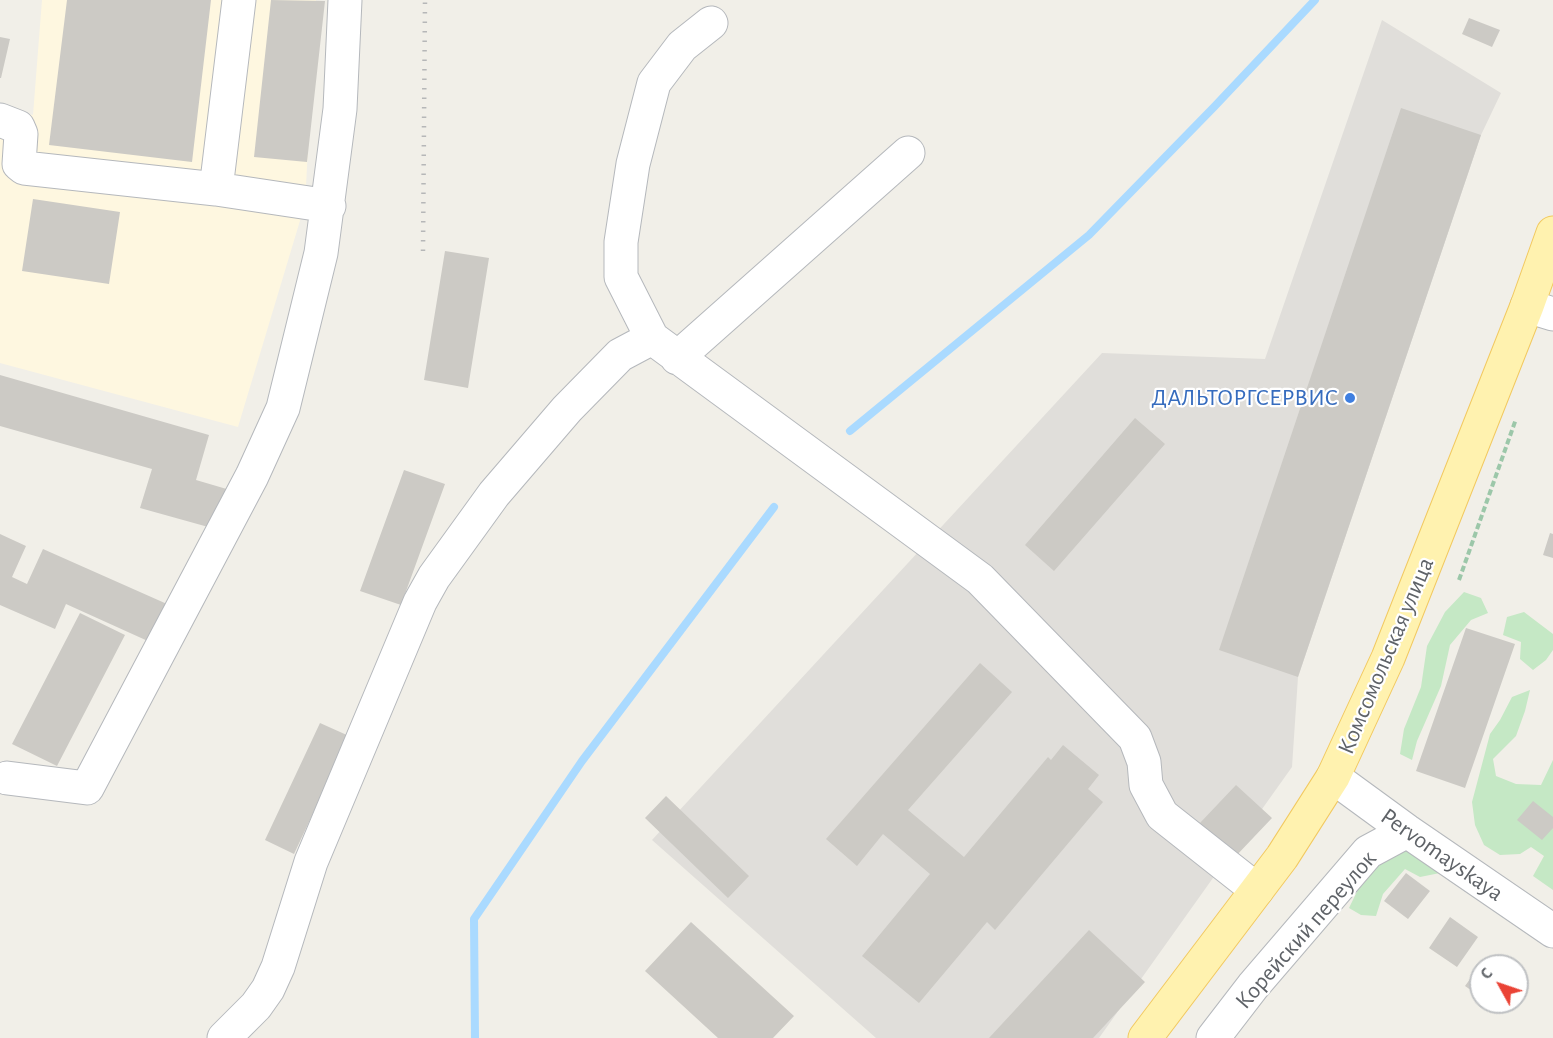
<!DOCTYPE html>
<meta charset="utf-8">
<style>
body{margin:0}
#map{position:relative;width:1553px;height:1038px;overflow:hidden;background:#f1efe8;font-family:"Alegreya Sans",sans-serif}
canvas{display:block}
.north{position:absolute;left:1469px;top:954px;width:60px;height:60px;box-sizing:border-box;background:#fff;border:2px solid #bfc1c3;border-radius:50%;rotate:310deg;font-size:16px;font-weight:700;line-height:24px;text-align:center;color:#5f6368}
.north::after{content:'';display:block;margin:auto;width:21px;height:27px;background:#ea4335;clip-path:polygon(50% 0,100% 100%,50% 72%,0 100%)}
</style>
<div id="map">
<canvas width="1553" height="1038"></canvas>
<div class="north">С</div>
</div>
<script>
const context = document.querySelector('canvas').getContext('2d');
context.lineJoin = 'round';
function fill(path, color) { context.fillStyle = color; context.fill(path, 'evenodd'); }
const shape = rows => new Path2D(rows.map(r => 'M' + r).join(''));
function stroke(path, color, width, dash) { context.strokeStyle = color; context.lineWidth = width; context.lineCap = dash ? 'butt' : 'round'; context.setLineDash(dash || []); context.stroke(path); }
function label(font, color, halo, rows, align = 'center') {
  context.font = font + ' "Alegreya Sans",sans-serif'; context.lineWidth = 4.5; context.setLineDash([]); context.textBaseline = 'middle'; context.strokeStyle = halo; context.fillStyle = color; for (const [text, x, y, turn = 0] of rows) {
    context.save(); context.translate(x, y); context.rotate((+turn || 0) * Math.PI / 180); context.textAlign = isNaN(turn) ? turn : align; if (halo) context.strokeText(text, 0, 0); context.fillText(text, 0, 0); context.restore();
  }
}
const commercial = shape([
 [42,0,316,0,305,204,238,427,0,363,0,108,33,115]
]);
const industrial = shape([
 [1382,20,1501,93,1481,135,1298,677,1292,767,1099,1038,876,1038,652,840,1102,353,1265,359]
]);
const green = shape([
 [1464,592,1481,598,1488,613,1471,620,1450,645,1441,686,1417,741,1412,760,1400,754,1404,729,1421,687,1427,646,1445,612],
 [1524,612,1553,634,1553,650,1546,660,1533,670,1520,659,1521,642,1503,635,1507,617],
 [1530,690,1525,711,1516,736,1493,759,1496,776,1516,784,1541,785,1553,760,1553,890,1533,876,1544,856,1531,847,1520,854,1500,855,1484,845,1475,825,1472,802,1490,734,1500,720,1512,697],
 [1406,848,1440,873,1420,877,1405,869,1383,894,1376,916,1361,915,1349,908,1368,869]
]);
const stream = shape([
 [850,431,1089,235,1214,107,1315,0],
 [475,1038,474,919,582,761,774,507]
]);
const building = shape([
 [67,0,211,0,192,162,49,145],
 [271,0,325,1,307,162,254,157],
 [1469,18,1500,30,1492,47,1462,34],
 [0,37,10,39,1,78,0,78],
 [1401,108,1481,135,1298,677,1219,650],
 [33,199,120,212,109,284,22,271],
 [445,251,489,258,468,388,424,380],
 [0,375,209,435,196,480,230,490,219,530,140,508,152,469,0,426],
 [1135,418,1165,444,1054,571,1025,545],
 [404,470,445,484,401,605,360,591],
 [1550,533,1553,534,1553,558,1543,555],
 [0,534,26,546,12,577,27,584,43,549,167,604,150,642,66,604,55,629,0,605],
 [80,613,125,635,57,766,12,744],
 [1466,628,1515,644,1465,788,1416,771],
 [980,663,1012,692,908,810,964,857,1048,757,1051,760,1063,745,1099,775,1088,789,1103,802,995,930,987,922,919,1003,862,956,930,874,883,834,857,866,826,839],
 [320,723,349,736,294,854,265,840],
 [1236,785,1272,818,1235,857,1200,823],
 [666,796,749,876,728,898,645,818],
 [1533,801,1553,817,1553,828,1542,840,1517,820],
 [1406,873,1430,891,1408,919,1384,901],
 [1450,917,1478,937,1457,967,1429,948],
 [691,922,794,1016,773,1038,718,1038,645,971],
 [1089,930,1145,982,1093,1038,989,1038],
 [1481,964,1481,997,1465,986]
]);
const path = shape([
 [1459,580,1516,419]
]);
const minor = shape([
 [239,0,216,189,329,206],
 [711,23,682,46,654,83,633,164,621,242,621,277,652,338,980,579,1135,738,1144,762,1146,785,1162,815,1257,890],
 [0,120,18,127,21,134,19,164,24,168,216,189],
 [1527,306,1553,314],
 [677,358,908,153],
 [1333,777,1407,831,1553,931],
 [7,778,87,788,252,476,283,408,321,253,340,109,345,0],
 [224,1038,256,1006,268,989,278,967,311,862,420,602,434,577,494,494,567,409,620,355,652,338],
 [1213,1038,1253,986,1368,852,1407,831]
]);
const major = shape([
 [1145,1038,1282,857,1333,777,1388,658,1527,306,1553,233]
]);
const rail = shape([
 [423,251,425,0]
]);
const markers = [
 [1350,398,6,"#3f7fe0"]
];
const shopNames = [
 ["ДАЛЬТОРГСЕРВИС",1338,398]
];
const streetNames = [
 ["Комсомольская улица",1386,656,-67],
 ["Pervomayskaya",1442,855,35],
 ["Корейский переулок",1306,930,-49]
];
fill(commercial, '#fef7e0');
fill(industrial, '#e0deda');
fill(green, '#c5e8c5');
stroke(stream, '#aadaff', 8);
fill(building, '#cccac5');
stroke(minor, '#b5b8bc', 35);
stroke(major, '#f2c960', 35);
stroke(path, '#9cc7a9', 4, [6, 3]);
stroke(minor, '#fff', 33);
stroke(major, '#fff2af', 33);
stroke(rail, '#b6b7b8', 4.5, [1.5, 8]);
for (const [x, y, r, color] of markers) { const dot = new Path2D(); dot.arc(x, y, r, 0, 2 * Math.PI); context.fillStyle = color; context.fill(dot); stroke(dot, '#fff', 2); }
label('24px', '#366cbe', '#fff', shopNames, 'right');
label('24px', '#5f6368', '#fff', streetNames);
</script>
